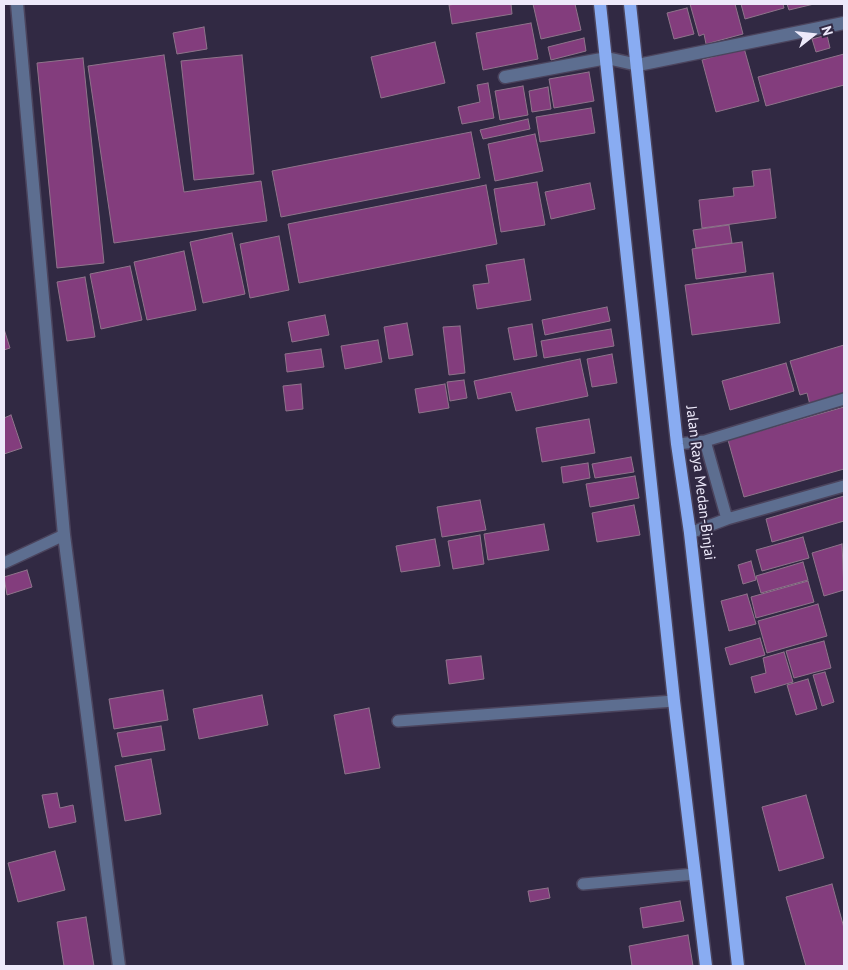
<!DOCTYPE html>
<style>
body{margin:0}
#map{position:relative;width:848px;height:970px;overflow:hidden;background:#312943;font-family:"PT Sans",sans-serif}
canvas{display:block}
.frame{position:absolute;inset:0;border:5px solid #ede9fa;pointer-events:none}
.north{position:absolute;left:788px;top:10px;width:50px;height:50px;-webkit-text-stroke:4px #312943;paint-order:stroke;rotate:74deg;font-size:14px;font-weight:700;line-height:20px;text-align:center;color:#ede9fa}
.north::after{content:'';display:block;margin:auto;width:18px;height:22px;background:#ede9fa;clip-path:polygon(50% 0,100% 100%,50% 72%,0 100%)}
</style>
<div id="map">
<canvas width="848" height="970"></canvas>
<div class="frame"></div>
<div class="north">N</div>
</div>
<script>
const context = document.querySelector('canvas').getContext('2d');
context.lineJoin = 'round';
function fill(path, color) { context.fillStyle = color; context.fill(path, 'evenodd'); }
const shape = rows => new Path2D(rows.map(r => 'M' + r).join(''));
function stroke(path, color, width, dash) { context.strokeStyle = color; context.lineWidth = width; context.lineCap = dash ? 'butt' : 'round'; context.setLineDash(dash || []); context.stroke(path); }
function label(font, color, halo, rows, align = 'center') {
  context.font = font + ' "PT Sans",sans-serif'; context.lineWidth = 4; context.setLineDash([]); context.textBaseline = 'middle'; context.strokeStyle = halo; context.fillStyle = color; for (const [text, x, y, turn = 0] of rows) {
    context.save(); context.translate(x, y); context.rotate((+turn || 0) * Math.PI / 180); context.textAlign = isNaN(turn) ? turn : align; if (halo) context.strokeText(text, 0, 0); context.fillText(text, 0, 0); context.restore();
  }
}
const building = shape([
 [456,4,511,4,512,14,452,24,449,5,456,4],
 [533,4,575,4,581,30,541,39,533,4],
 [690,4,735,4,743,34,706,44,704,34,699,36,690,4],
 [741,4,783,4,784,8,745,19,741,4],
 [787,4,814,4,789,10,787,4],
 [687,8,694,34,674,39,667,13,687,8],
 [531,23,538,59,483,70,476,33,531,23],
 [204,27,207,49,177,54,173,33,204,27],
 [827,35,830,48,816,52,812,39,827,35],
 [584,38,586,51,551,60,548,47,584,38],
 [435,42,445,83,381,98,371,57,435,42],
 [744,48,759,101,716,112,702,60,744,48],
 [844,54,844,85,766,106,758,77,844,54],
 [164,55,184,192,261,181,267,221,114,243,88,66,164,55],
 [242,55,254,174,194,180,181,61,242,55],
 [83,58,104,263,57,268,37,63,83,58],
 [589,72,594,101,554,108,549,79,589,72],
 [488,83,494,118,462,124,458,107,480,102,477,85,488,83],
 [523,86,528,115,500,120,495,91,523,86],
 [548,87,551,109,532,112,529,91,548,87],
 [591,108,595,133,540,142,536,117,591,108],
 [528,119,530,129,483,139,480,130,528,119],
 [471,132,480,178,281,217,272,171,471,132],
 [535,134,543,171,495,181,488,144,535,134],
 [770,169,776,218,702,228,699,200,734,196,733,188,754,186,752,171,770,169],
 [537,182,545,225,501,232,494,189,537,182],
 [590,183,595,209,551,219,545,192,590,183],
 [486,185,497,244,299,283,288,224,486,185],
 [729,225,732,243,696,248,693,230,729,225],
 [232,233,245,294,203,303,190,242,232,233],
 [279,236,289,290,250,298,240,244,279,236],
 [742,242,746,272,696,279,692,249,742,242],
 [184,251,196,310,147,320,134,262,184,251],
 [524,259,531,300,477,309,473,285,489,283,486,265,524,259],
 [130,266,142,320,101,329,90,274,130,266],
 [773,273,780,323,692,335,685,285,773,273],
 [85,277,95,337,67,341,57,282,85,277],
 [607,307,610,321,545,335,542,320,607,307],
 [325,315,329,335,292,342,288,322,325,315],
 [407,323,413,355,389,359,384,327,407,323],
 [532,324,537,356,514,360,508,328,532,324],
 [460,326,465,373,449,375,443,327,460,326],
 [4,329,10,348,4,350,4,329],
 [611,329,614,346,544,358,541,341,611,329],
 [378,340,382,362,345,369,341,346,378,340],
 [844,345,844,396,810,405,807,393,800,395,790,361,844,345],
 [321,349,324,367,287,372,285,354,321,349],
 [612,354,617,383,592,387,587,359,612,354],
 [580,359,588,396,516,411,511,392,478,399,474,381,580,359],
 [786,363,794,391,730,410,722,381,786,363],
 [464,380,467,398,450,401,447,382,464,380],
 [301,384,303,409,286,411,283,386,301,384],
 [445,384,449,408,419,413,415,389,445,384],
 [844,407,844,469,744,497,728,440,844,407],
 [11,415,22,448,4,454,4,418,11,415],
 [589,419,595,453,542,462,536,428,589,419],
 [631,457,634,472,595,478,592,464,631,457],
 [588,463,590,478,563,483,561,467,588,463],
 [635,476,639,498,590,507,586,484,635,476],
 [844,496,844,521,772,542,766,519,844,496],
 [480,500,486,530,442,537,437,507,480,500],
 [634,505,640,535,597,542,592,513,634,505],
 [544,524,549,550,488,560,484,534,544,524],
 [480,535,484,564,453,569,448,541,480,535],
 [803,537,809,558,762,571,756,550,803,537],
 [435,539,440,566,401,572,396,546,435,539],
 [842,544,844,590,824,596,812,553,842,544],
 [751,561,756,580,743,584,738,565,751,561],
 [803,562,808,580,761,593,756,576,803,562],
 [27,570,32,587,7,595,4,577,27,570],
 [808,581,814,602,756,618,751,597,808,581],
 [747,594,756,624,729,631,721,601,747,594],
 [818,604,827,636,767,653,758,621,818,604],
 [760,638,765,655,730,665,725,648,760,638],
 [824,641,831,668,794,678,786,651,824,641],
 [784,652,793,682,755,693,751,677,766,673,763,658,784,652],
 [481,656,484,679,449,684,446,660,481,656],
 [825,672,834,702,822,706,813,675,825,672],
 [808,679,817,709,796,715,787,685,808,679],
 [163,690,168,720,114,729,109,699,163,690],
 [262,695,268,725,199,739,193,709,262,695],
 [369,708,380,768,345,774,334,715,369,708],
 [161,726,165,750,122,757,117,733,161,726],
 [151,759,161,814,125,821,115,766,151,759],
 [57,793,60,808,73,805,76,822,49,828,42,795,57,793],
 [806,795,824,858,779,871,762,807,806,795],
 [55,851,65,890,18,902,8,863,55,851],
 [832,884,844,928,844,966,806,966,786,897,832,884],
 [548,888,550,898,530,902,528,891,548,888],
 [680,901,684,921,643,928,640,908,680,901],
 [86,917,94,966,64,966,57,922,86,917],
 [688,935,693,966,632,966,629,946,688,935]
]);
const service = shape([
 [705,441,727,519],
 [677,444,705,441,844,399],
 [690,533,727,519,844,486],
 [4,563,64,535],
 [398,721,674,701],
 [583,884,695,874]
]);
const minor = shape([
 [17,4,64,535,119,966],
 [505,77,607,58,638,65,844,23]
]);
const primary = shape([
 [600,4,674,701,706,966],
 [630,4,677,444,690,533,738,966]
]);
const streetNames = [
 ["Jalan Raya Medan-Binjai",700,483,83]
];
fill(building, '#833d7d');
stroke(building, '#8f748b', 1);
stroke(service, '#4b445d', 14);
stroke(minor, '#4b445d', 15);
stroke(primary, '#4b445d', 15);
stroke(service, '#5d6e90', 11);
stroke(minor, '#5d6e90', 12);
stroke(primary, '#89acf2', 12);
label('15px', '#ede9fa', '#312943', streetNames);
</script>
